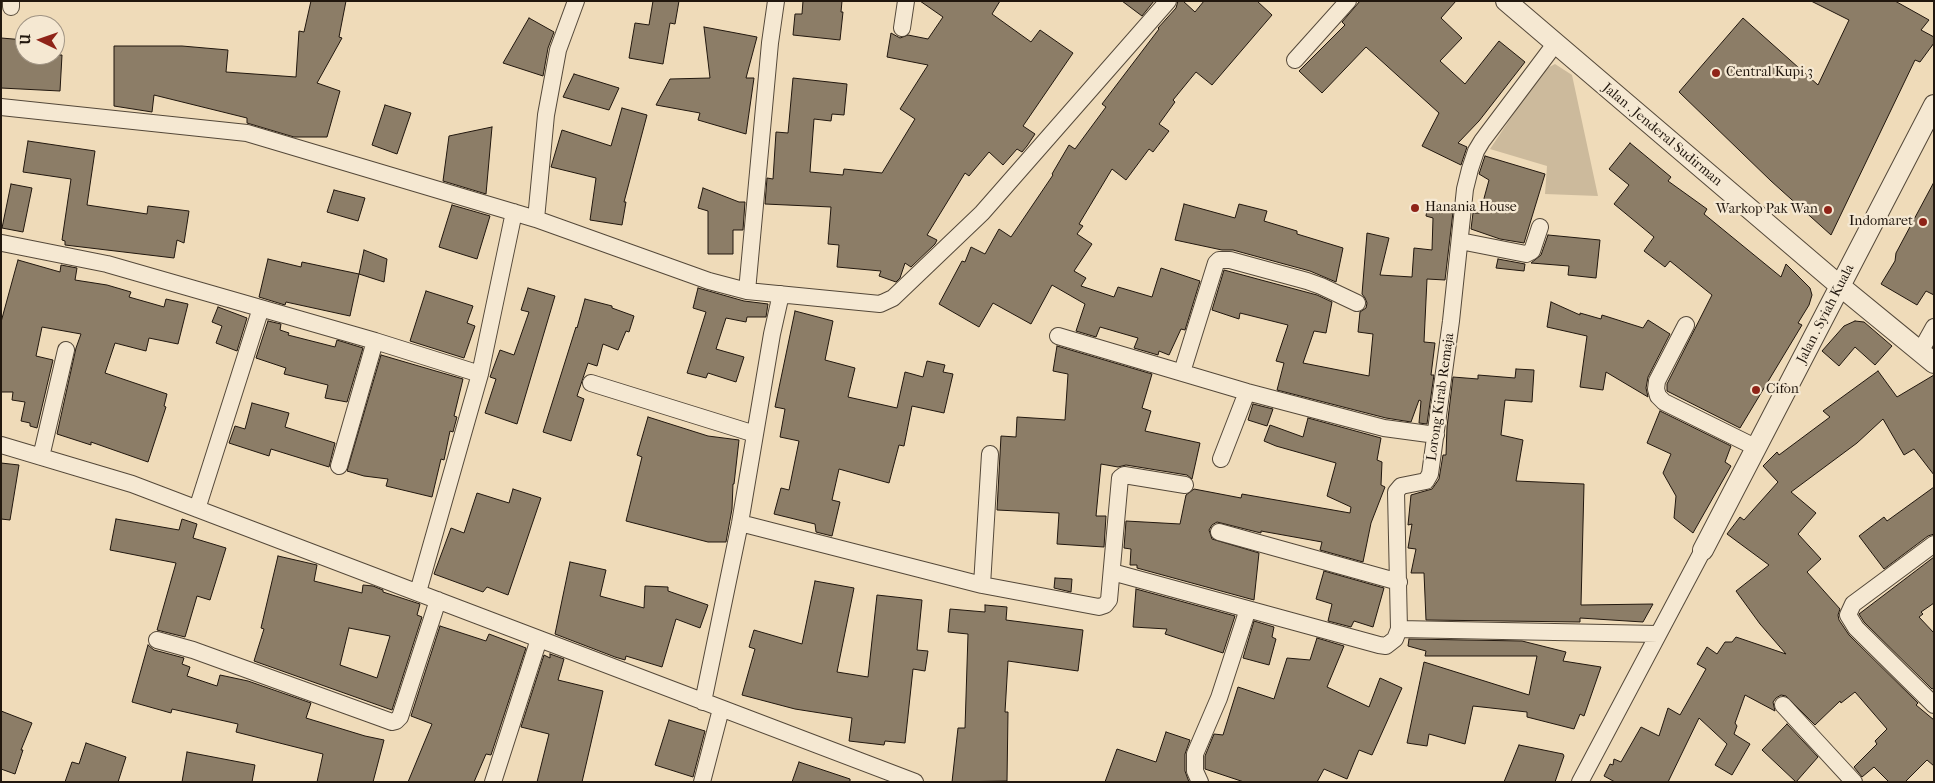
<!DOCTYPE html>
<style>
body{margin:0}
#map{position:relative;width:1935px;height:783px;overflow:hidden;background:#efdbb9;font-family:"IM FELL French Canon",serif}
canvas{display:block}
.frame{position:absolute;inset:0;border:2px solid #21170e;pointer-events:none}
.north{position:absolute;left:15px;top:15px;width:50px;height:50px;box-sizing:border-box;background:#f5e8d2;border:1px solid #a09484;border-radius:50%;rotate:273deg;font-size:14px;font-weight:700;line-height:20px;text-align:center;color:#21170e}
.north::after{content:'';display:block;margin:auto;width:18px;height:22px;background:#8f2418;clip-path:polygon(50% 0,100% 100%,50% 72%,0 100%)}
</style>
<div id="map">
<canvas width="1935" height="783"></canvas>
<div class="frame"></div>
<div class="north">U</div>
</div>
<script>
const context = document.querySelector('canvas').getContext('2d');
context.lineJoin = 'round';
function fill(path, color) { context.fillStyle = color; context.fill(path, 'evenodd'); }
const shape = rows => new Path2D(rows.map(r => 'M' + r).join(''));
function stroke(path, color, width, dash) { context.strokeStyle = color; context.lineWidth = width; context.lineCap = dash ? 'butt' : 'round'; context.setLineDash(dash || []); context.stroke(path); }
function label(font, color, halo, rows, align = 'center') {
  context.font = font + ' "IM FELL French Canon",serif'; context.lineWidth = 4.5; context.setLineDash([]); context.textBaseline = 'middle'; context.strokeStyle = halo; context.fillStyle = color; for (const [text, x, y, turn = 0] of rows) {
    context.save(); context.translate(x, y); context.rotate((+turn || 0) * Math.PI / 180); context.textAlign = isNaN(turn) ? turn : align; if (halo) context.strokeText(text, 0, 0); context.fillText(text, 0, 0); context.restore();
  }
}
const green = shape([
 [1555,64,1572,75,1598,196,1545,194,1547,166,1490,149,1542,71]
]);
const building = shape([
 [311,1,346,1,339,37,342,38,317,83,340,91,327,137,294,137,247,123,247,118,154,95,152,112,114,106,114,46,182,46,228,50,226,72,296,77,299,31,304,32,311,1],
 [653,1,679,1,675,24,670,23,663,64,629,58,635,23,649,25,653,1],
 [803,1,842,1,841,12,843,12,840,40,793,35,795,14,802,14,803,1],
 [920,1,1000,1,992,14,1031,42,1040,30,1073,53,1023,126,1035,134,1027,146,1022,152,1017,149,1003,165,989,152,969,176,965,173,927,235,937,240,935,244,911,267,905,263,900,278,896,282,879,276,881,271,837,267,839,245,828,244,831,207,765,204,767,178,773,179,776,132,788,133,793,78,847,84,844,115,832,114,831,121,814,119,810,172,843,175,844,169,882,173,915,119,900,109,928,65,887,57,891,33,900,38,908,35,928,39,943,17,920,1],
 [1122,1,1154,1,1142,16,1122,1],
 [1178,1,1183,1,1195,12,1204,1,1257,1,1272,15,1212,85,1196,72,1173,100,1175,102,1159,124,1169,131,1153,152,1149,149,1126,180,1112,169,1079,224,1083,226,1077,234,1092,244,1074,271,1086,278,1081,286,1114,297,1118,287,1152,297,1161,268,1200,281,1185,330,1181,329,1169,355,1159,351,1158,355,1134,348,1138,338,1100,327,1096,337,1076,331,1085,304,1052,285,1031,324,993,303,979,327,939,304,962,261,965,262,971,247,985,254,999,229,1011,237,1053,175,1052,174,1069,145,1075,149,1106,107,1102,104,1159,29,1158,28,1176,8,1178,1],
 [1360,1,1456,1,1441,18,1462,38,1440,61,1465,84,1499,41,1525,62,1479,121,1458,143,1467,147,1461,165,1422,146,1439,113,1366,47,1322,93,1299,71,1345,25,1342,22,1360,1],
 [1811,1,1895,1,1929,20,1921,30,1934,37,1934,43,1920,62,1915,60,1831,235,1771,181,1679,92,1743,18,1818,85,1849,20,1811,1],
 [529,18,554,32,548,48,543,76,503,63,529,18],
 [704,27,757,37,746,78,754,78,746,134,698,120,700,113,656,105,670,79,710,78,704,27],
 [1,38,25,40,25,55,62,55,60,91,1,88,1,38],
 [574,74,619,88,609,110,563,97,574,74],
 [385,105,411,113,397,154,372,145,385,105],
 [622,108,647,115,624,202,626,202,622,225,590,220,596,178,551,167,562,130,611,146,622,108],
 [492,127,486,194,443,181,449,136,492,127],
 [28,141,95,151,87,205,147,214,148,206,189,211,184,243,177,240,174,258,65,245,65,241,62,240,71,179,23,172,28,141],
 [1630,143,1671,177,1668,181,1707,209,1704,214,1781,277,1786,264,1810,288,1812,295,1809,305,1798,323,1802,325,1740,428,1667,391,1667,384,1712,295,1670,261,1665,267,1644,251,1654,237,1614,204,1629,185,1609,169,1630,143],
 [1485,156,1545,174,1524,243,1500,239,1471,229,1473,213,1480,213,1489,180,1479,174,1485,156],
 [1934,182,1934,295,1926,291,1917,305,1881,284,1895,261,1896,253,1934,182],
 [11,184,32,188,23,232,2,228,11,184],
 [703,188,739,202,745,202,743,230,733,230,733,254,708,254,708,211,698,208,703,188],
 [334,190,365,198,358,221,327,212,334,190],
 [1184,204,1235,218,1239,204,1267,211,1264,221,1297,231,1297,234,1343,248,1336,282,1310,271,1233,250,1222,250,1175,240,1184,204],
 [452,205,490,216,477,259,439,247,452,205],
 [1427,210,1453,212,1445,280,1427,279,1424,342,1435,343,1431,375,1434,375,1427,424,1419,423,1421,401,1419,400,1411,422,1386,418,1277,390,1284,363,1276,361,1288,325,1240,313,1239,319,1212,310,1224,270,1317,295,1332,302,1326,333,1314,331,1303,363,1369,376,1373,334,1358,332,1360,312,1366,308,1367,303,1365,298,1362,294,1367,233,1389,238,1380,275,1412,277,1414,248,1432,250,1433,218,1426,216,1427,210],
 [1548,235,1600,240,1596,278,1568,275,1569,266,1531,263,1541,255,1548,235],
 [364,250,387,259,384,282,359,274,364,250],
 [268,259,301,267,302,262,359,274,350,316,286,302,285,305,259,297,268,259],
 [1498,259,1525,264,1524,271,1496,268,1498,259],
 [18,260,60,272,61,265,77,268,75,280,107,285,131,292,129,297,164,307,166,299,188,304,178,344,149,338,146,351,115,343,105,373,167,394,164,406,166,407,148,462,91,442,91,445,57,434,76,348,81,334,42,327,36,356,53,360,37,428,30,426,30,423,21,421,25,402,12,400,13,392,1,392,1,322,18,260],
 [528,288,555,296,517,424,485,413,496,379,490,377,500,350,514,355,529,312,521,310,528,288],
 [698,288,744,301,768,304,766,317,747,317,746,322,726,318,716,349,744,357,736,382,708,373,706,378,687,373,706,312,693,308,698,288],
 [426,291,473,306,467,323,475,326,464,358,410,341,426,291],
 [585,299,612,306,612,308,634,316,629,332,626,331,618,350,603,344,597,366,588,363,577,396,584,399,571,441,543,432,576,327,577,328,585,299],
 [1551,302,1580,315,1580,313,1601,319,1602,315,1643,328,1648,320,1670,334,1648,377,1646,388,1648,397,1606,372,1603,390,1580,387,1587,336,1547,327,1551,302],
 [218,307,247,318,237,351,216,343,222,326,212,322,218,307],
 [795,311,833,321,825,360,855,368,848,397,897,408,905,372,923,377,927,361,945,365,943,372,953,374,944,413,912,406,904,446,899,445,889,483,839,469,832,500,840,502,832,536,816,532,815,524,774,514,781,488,789,490,799,441,780,437,785,409,775,407,795,311],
 [268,321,281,324,280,330,289,333,288,335,335,347,337,340,363,348,347,402,325,398,328,385,284,374,286,368,256,358,268,321],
 [1855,321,1864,322,1892,346,1875,365,1855,347,1839,366,1822,351,1844,326,1855,321],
 [1057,346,1152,374,1142,408,1151,411,1145,431,1200,443,1192,479,1187,475,1126,465,1118,467,1101,464,1096,516,1106,516,1104,547,1057,544,1059,513,997,510,1001,436,1016,437,1017,417,1065,420,1068,374,1053,371,1057,346],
 [381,355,463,379,454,416,457,417,454,428,453,432,450,431,444,460,441,459,432,497,386,486,388,479,364,476,347,471,381,355],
 [1516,369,1534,370,1532,402,1505,400,1501,435,1523,440,1516,481,1584,484,1581,605,1653,604,1643,622,1580,618,1580,622,1426,620,1424,573,1411,573,1416,549,1408,548,1412,524,1408,525,1411,495,1432,489,1439,479,1443,455,1446,455,1447,427,1453,377,1478,379,1478,375,1515,378,1516,369],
 [1878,371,1897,397,1934,375,1934,475,1914,449,1904,455,1883,419,1857,443,1791,492,1816,513,1798,534,1821,559,1807,572,1840,609,1838,615,1839,620,1849,635,1918,703,1916,705,1934,720,1934,766,1927,760,1905,782,1889,782,1874,767,1862,777,1854,767,1877,744,1875,741,1887,729,1855,692,1841,703,1840,701,1815,725,1786,696,1781,695,1776,698,1773,702,1775,711,1745,695,1735,723,1737,726,1734,734,1750,744,1732,775,1715,765,1727,744,1699,718,1668,782,1615,782,1604,776,1610,764,1613,765,1614,759,1621,762,1641,727,1659,736,1668,708,1680,715,1706,669,1697,664,1707,647,1717,654,1725,642,1732,642,1736,637,1786,654,1760,624,1736,591,1769,565,1727,534,1740,517,1744,520,1778,482,1763,466,1777,452,1779,455,1830,417,1823,411,1878,371],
 [252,403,289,413,285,427,335,443,329,467,271,449,269,456,229,443,235,426,245,429,252,403],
 [1253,404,1273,409,1267,426,1248,420,1253,404],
 [1660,411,1731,446,1725,462,1731,466,1693,533,1674,518,1676,496,1663,473,1671,454,1647,443,1660,411],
 [648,417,708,436,739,440,734,484,733,484,732,509,726,542,708,542,626,521,642,457,637,455,648,417],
 [1308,418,1381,438,1377,460,1382,462,1381,485,1385,487,1371,523,1363,562,1320,550,1322,542,1261,531,1261,533,1217,522,1212,525,1209,530,1212,539,1259,553,1254,600,1137,568,1137,565,1130,565,1131,549,1124,548,1126,521,1180,524,1186,495,1194,489,1241,498,1242,494,1350,513,1351,507,1327,496,1336,463,1276,446,1264,441,1270,425,1303,437,1308,418],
 [1,463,19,465,10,520,1,519,1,463],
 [1934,487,1934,534,1928,536,1884,569,1859,536,1884,517,1887,521,1934,487],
 [513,489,541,498,508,595,487,587,483,592,434,574,451,528,464,533,477,493,509,503,513,489],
 [116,519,179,530,182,519,197,524,193,538,226,548,210,600,197,596,185,637,157,630,176,563,110,550,116,519],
 [278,556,317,565,314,581,362,593,363,585,373,586,383,590,383,592,420,604,417,615,422,617,392,710,254,661,264,629,261,628,278,556],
 [349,628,390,636,377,678,340,665,349,628],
 [1934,557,1934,603,1921,612,1923,614,1919,617,1934,633,1934,688,1932,689,1864,622,1859,614,1934,557],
 [570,562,606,570,600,596,644,608,645,586,668,587,668,591,708,605,700,628,676,619,662,667,626,656,625,660,615,657,555,634,570,562],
 [1324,571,1384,588,1373,627,1354,621,1351,627,1328,621,1332,604,1316,599,1324,571],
 [1055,578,1072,579,1071,592,1054,588,1055,578],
 [815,581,854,588,837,672,868,677,877,595,922,600,917,650,928,651,925,671,913,669,905,743,885,741,884,745,849,741,852,718,795,709,742,695,755,649,749,647,754,630,802,644,815,581],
 [1136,589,1235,616,1223,653,1165,634,1167,629,1133,627,1136,589],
 [985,605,1007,607,1006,620,1083,630,1078,671,1008,661,1005,712,1008,712,1007,781,952,782,958,728,965,728,968,634,948,632,950,609,985,612,985,605],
 [1254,621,1274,627,1272,637,1276,639,1269,665,1243,658,1254,621],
 [440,626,486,641,489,634,526,648,491,755,486,754,474,782,408,782,432,724,411,716,440,626],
 [1317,638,1344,646,1327,687,1369,707,1380,678,1402,688,1372,755,1359,750,1347,779,1324,769,1317,782,1244,782,1205,769,1205,756,1214,734,1223,735,1238,687,1274,699,1287,658,1310,660,1317,638],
 [1409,639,1522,641,1566,652,1563,661,1601,667,1584,716,1580,714,1574,729,1527,717,1527,712,1473,706,1465,744,1429,734,1427,746,1407,743,1424,662,1529,695,1537,656,1425,656,1426,651,1408,646,1409,639],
 [148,645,154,650,184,658,182,664,190,667,187,676,217,686,220,675,248,681,311,703,306,718,365,736,384,740,373,782,317,782,323,754,236,732,238,724,172,709,171,713,132,702,148,645],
 [550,654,564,659,558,680,603,691,582,782,537,782,549,734,521,727,544,655,550,658,550,654],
 [1,711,32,723,21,750,23,750,15,774,1,769,1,711],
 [669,720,705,731,693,777,655,765,669,720],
 [1787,724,1818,757,1796,782,1762,750,1787,724],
 [1166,732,1190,740,1185,754,1185,771,1189,782,1105,782,1117,749,1156,762,1166,732],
 [86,743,126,757,118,782,65,782,72,762,79,764,86,743],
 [1519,745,1563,754,1564,756,1555,782,1504,782,1519,745],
 [187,752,255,765,252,782,182,782,187,752],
 [799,762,850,779,850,782,792,782,799,762]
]);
const minor = shape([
 [11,7,11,1],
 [902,28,906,1],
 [1295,60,1348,1],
 [1,107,247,133,536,219,709,281,747,291,880,304,893,298,982,213,1168,1],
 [536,219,546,115,558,50,576,1],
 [1460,241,1526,254,1532,251,1540,227],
 [2,243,107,264,375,341,480,374],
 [747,291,770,43,776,1],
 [1686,325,1657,381,1656,389,1658,396,1664,402,1757,448],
 [1058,336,1247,392,1384,428,1436,435],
 [1920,352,1934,327],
 [1182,372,1216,263,1219,260,1230,260,1307,281,1321,286,1357,303],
 [591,383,755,434],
 [1,445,132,484,915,782],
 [41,457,66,350],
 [1221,459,1247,392],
 [339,466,375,341],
 [197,509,261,308],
 [740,523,982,585,1099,607,1105,605,1109,600,1120,478,1124,475,1185,485],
 [1219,532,1399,582],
 [1934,544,1853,604,1848,615,1856,628,1934,705],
 [1112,572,1379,645,1386,646,1395,639,1399,629,1396,492,1401,486,1426,481,1430,474,1451,321,1465,189,1470,169,1476,151,1482,141,1555,44],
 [982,585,990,454],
 [418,592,480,374,514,212],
 [1399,629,1658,634],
 [157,640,193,650,392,722,396,721,400,717,438,600],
 [703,702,740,523,772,334,781,294],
 [1783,705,1854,782],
 [493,782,539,639],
 [702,782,721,709],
 [1200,782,1195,771,1195,754,1219,698,1248,609],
 [1580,782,1703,550]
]);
const tertiary = shape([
 [1506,1,1840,286,1934,363],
 [1703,550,1934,105]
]);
const markers = [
 [1716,73,5,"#8f2418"],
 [1415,208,5,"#8f2418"],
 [1828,210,5,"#8f2418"],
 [1923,222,5,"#8f2418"],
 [1756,390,5,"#8f2418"]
];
const poiNames = [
 ["Central Kupi 3",1726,73],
 ["Hanania House",1425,208],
 ["Warkop Pak Wan",1818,210,"right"],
 ["Indomaret",1913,222,"right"],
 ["Cifon",1766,390]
];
const streetNames = [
 ["Jalan . Jenderal Sudirman",1662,135,40],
 ["Jalan . Syiah Kuala",1826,314,-63],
 ["Lorong Kirab Remaja",1441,397,-82]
];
fill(green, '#ccba9c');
fill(building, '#8c7d67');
stroke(building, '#21170e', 1);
stroke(minor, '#544839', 18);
stroke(tertiary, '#544839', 22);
stroke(minor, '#f5e8d2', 16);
stroke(tertiary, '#f5e8d2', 20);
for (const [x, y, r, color] of markers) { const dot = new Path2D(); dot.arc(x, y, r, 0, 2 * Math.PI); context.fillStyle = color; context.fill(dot); stroke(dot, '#f5e8d2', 2); }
label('14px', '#21170e', '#f5e8d2', poiNames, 'left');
label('14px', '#21170e', '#f5e8d2', streetNames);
</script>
